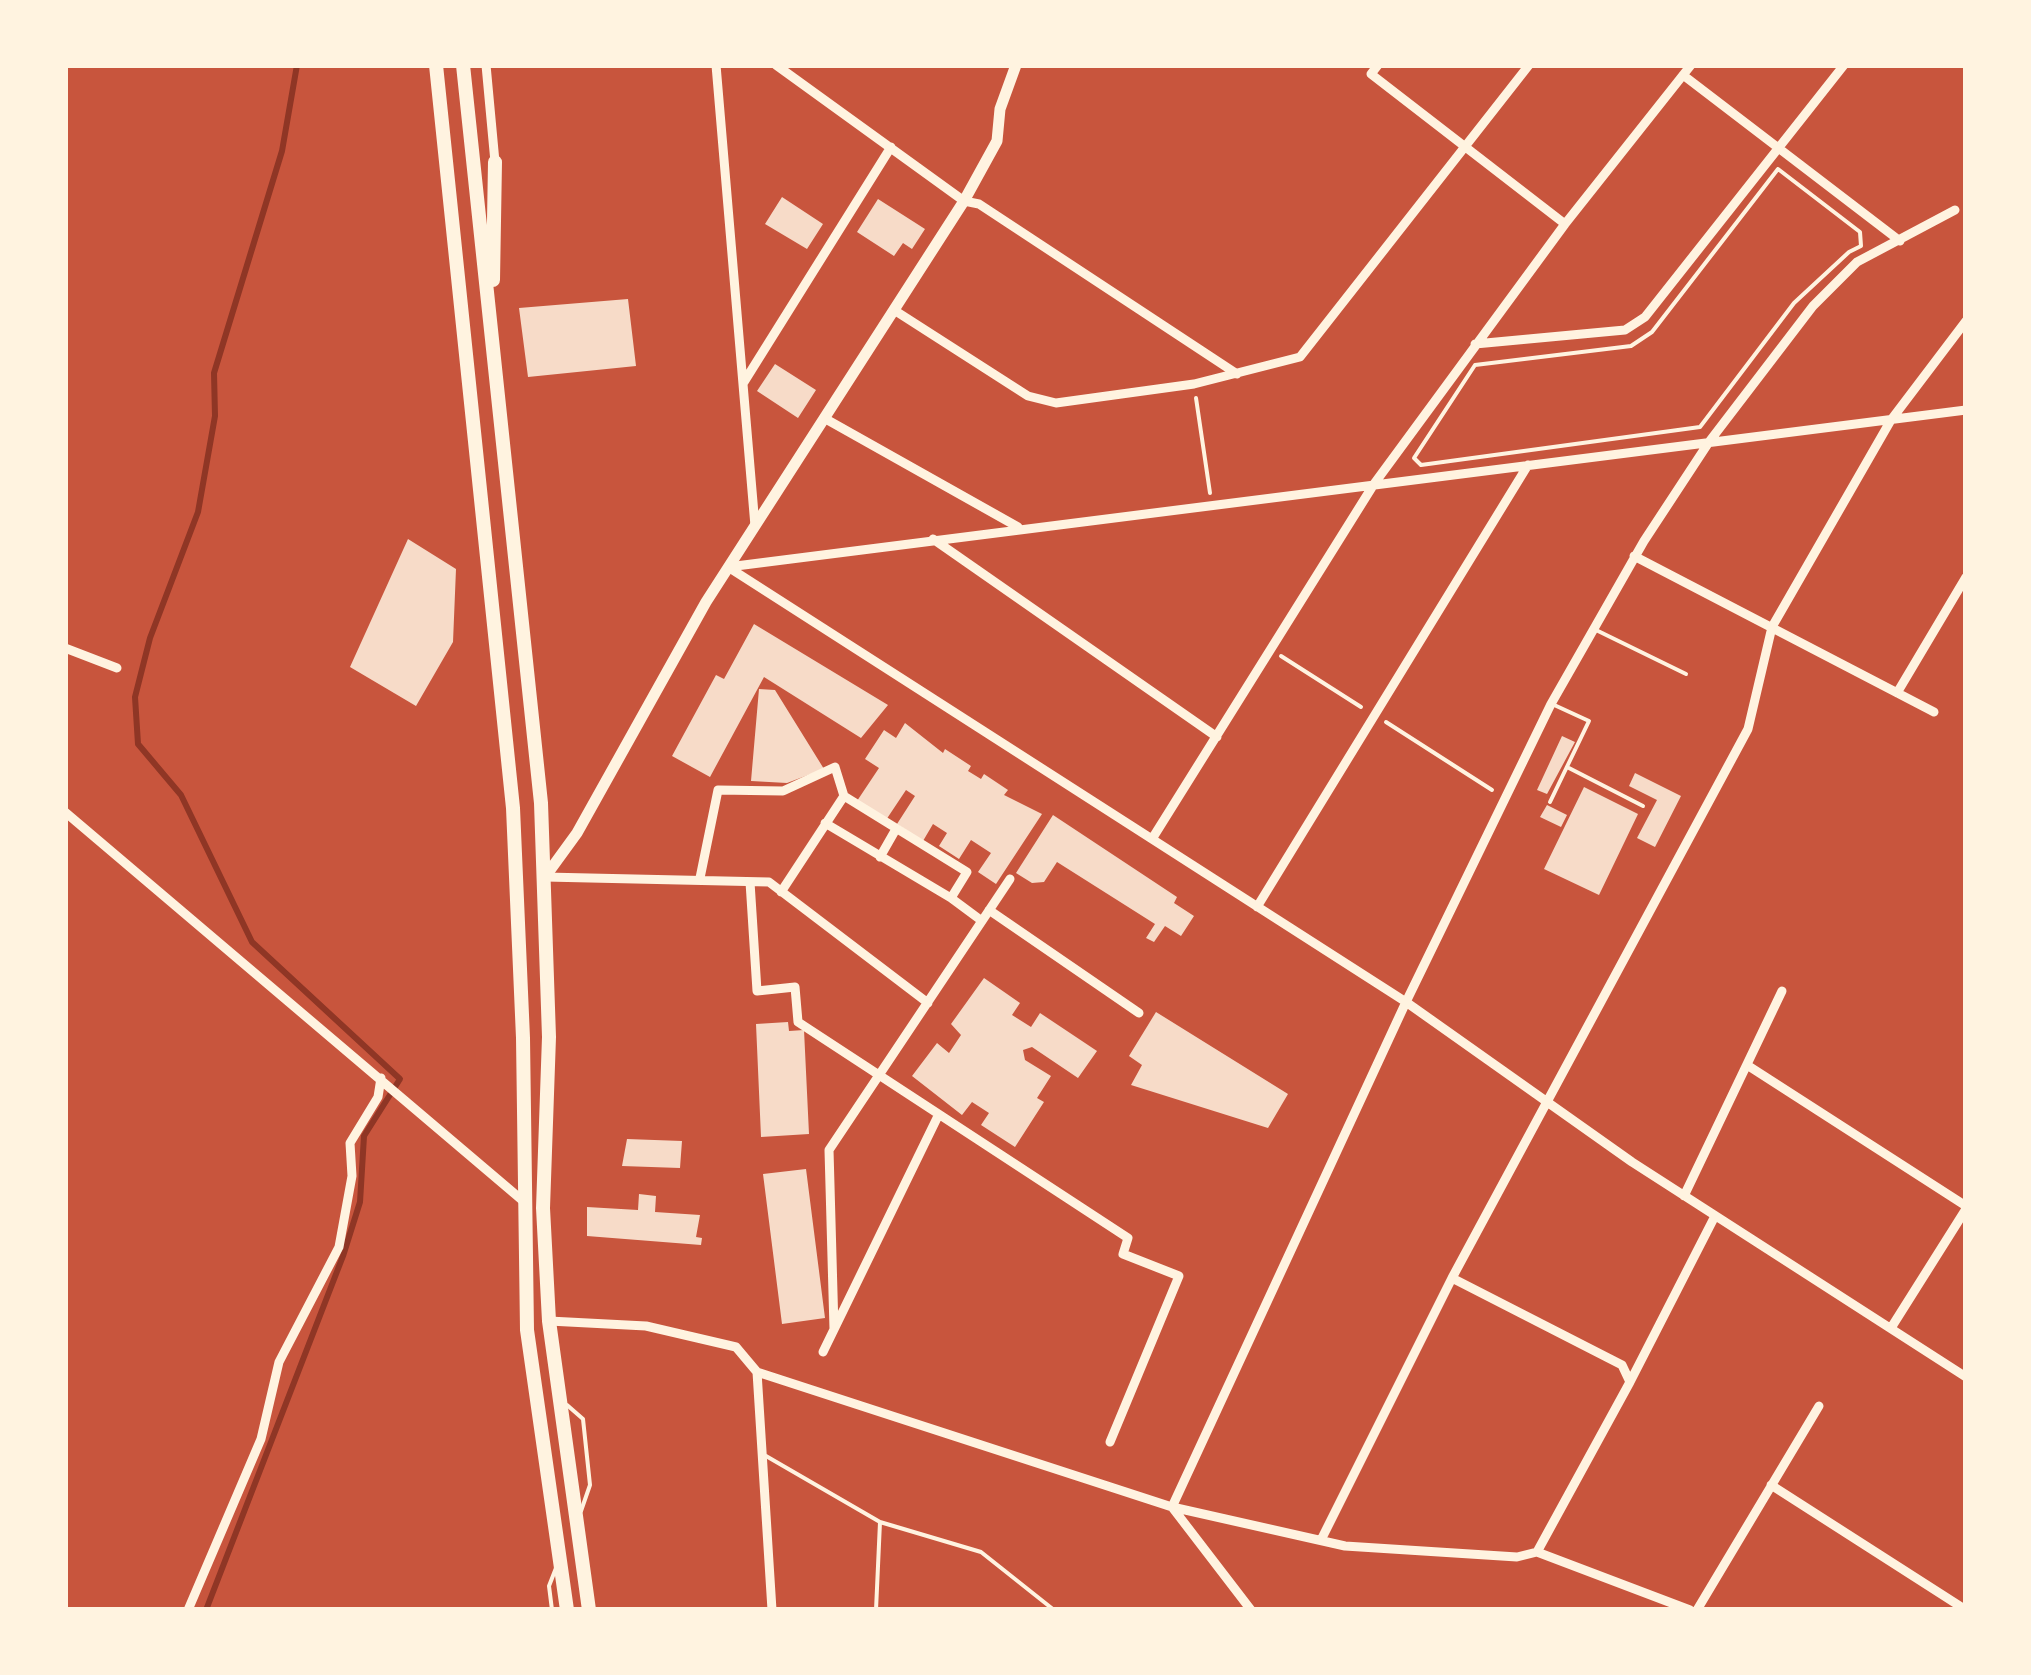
<!DOCTYPE html>
<style>
body{margin:0}
#map{position:relative;width:2031px;height:1675px;overflow:hidden;background:#c8553d;font-family:Raleway,sans-serif}
canvas{display:block}
.frame{position:absolute;inset:0;border:68px solid #fff3e0;pointer-events:none}
</style>
<div id="map">
<canvas width="2031" height="1675"></canvas>
<div class="frame"></div>
</div>
<script>
const context = document.querySelector('canvas').getContext('2d');
context.lineJoin = 'round';
const shape = rows => new Path2D(rows.map(r => 'M' + r).join(''));
function stroke(path, color, width, dash) { context.strokeStyle = color; context.lineWidth = width; context.lineCap = dash ? 'butt' : 'round'; context.setLineDash(dash || []); context.stroke(path); }
function fill(path, color) { context.fillStyle = color; context.fill(path, 'evenodd'); }
const stream = shape([
 [206,1610,343,1256,360,1202,364,1136,400,1079,252,942,181,795,138,744,135,697,150,638,198,512,215,416,214,373,282,151,297,65]
]);
const building = shape([
 [782,197,823,224,807,249,765,224],
 [878,199,925,229,912,249,903,243,894,256,857,232],
 [628,299,636,366,528,377,519,308],
 [775,364,816,390,798,418,757,391],
 [408,539,456,569,453,642,416,706,350,667],
 [754,624,888,705,861,738,764,677,710,777,672,756,716,675,724,679],
 [759,689,775,690,824,769,787,783,751,781],
 [905,723,943,753,945,749,971,766,968,771,981,779,984,774,1008,790,1004,795,1042,814,996,884,978,872,991,853,971,840,959,859,939,846,947,833,933,824,923,841,897,824,915,796,906,790,886,820,857,801,879,768,865,759,884,730,896,738],
 [1562,736,1575,742,1547,794,1537,790],
 [1635,773,1681,796,1655,847,1637,838,1657,800,1629,786],
 [1584,787,1638,814,1599,895,1544,869],
 [1547,805,1567,815,1561,827,1540,817],
 [1053,815,1177,897,1174,903,1194,916,1181,936,1165,926,1154,942,1146,938,1155,924,1057,862,1044,882,1032,883,1016,873],
 [984,978,1020,1003,1012,1015,1031,1027,1040,1013,1097,1051,1078,1078,1032,1047,1023,1050,1025,1060,1051,1076,1037,1098,1044,1102,1015,1147,981,1125,989,1113,972,1102,962,1115,912,1076,937,1043,949,1053,961,1035,951,1024],
 [1156,1012,1288,1094,1268,1128,1131,1085,1142,1065,1129,1056],
 [788,1022,789,1031,804,1030,809,1134,761,1137,756,1024],
 [627,1139,682,1141,680,1168,622,1166],
 [806,1169,825,1318,782,1324,763,1174],
 [639,1194,656,1196,655,1212,700,1215,696,1237,702,1238,701,1245,587,1236,587,1207,638,1210]
]);
const path = shape([
 [1778,169,1860,232,1861,246,1849,252,1794,303,1700,427,1421,465,1414,458,1475,365,1631,346,1652,332,1778,169],
 [1196,398,1210,493],
 [1281,656,1361,707],
 [1386,722,1492,790]
]);
const service = shape([
 [1596,630,1686,674],
 [1567,767,1643,806],
 [1550,802,1589,721,1552,704],
 [567,1405,583,1419,590,1485,581,1511],
 [766,1456,880,1522,981,1552,1054,1610],
 [552,1610,549,1586,556,1568],
 [876,1610,880,1522]
]);
const minor = shape([
 [486,65,495,162],
 [716,65,755,526],
 [776,65,964,201,979,204,1237,374],
 [1378,65,1371,74,1565,224],
 [1683,75,1900,241],
 [894,310,1028,396,1056,403,1194,384,1300,357,1529,65],
 [1475,344,1625,330,1645,317,1844,65],
 [744,382,891,147],
 [824,418,1018,527],
 [933,539,1217,737],
 [1634,556,1934,712],
 [728,567,1406,1002,1632,1162,1966,1377],
 [728,567,1966,410],
 [65,648,117,668],
 [1897,693,1966,577],
 [65,812,522,1200],
 [825,823,951,898],
 [1152,839,1374,484,1565,224,1691,65],
 [880,857,896,829],
 [545,877,769,882,928,1003],
 [700,878,718,790,783,791,835,767,844,796,967,872,951,898,982,921],
 [750,882,757,991,795,987,798,1022,1128,1238,1123,1254,1179,1276,1110,1442],
 [781,892,844,796],
 [1257,907,1528,465],
 [989,910,1139,1013],
 [1747,1065,1966,1206],
 [1684,1196,1782,991],
 [1452,1278,1622,1365,1630,1382,1537,1552],
 [549,1321,646,1326,736,1347,757,1372,1172,1507,1345,1546,1517,1557,1537,1552,1690,1610],
 [1891,1328,1966,1209],
 [834,1329,829,1150,1010,879],
 [823,1352,938,1116],
 [757,1372,772,1610],
 [1630,1382,1715,1216],
 [1771,1485,1966,1610],
 [1321,1540,1452,1278,1748,729,1772,627,1891,420,1966,321],
 [188,1610,261,1439,279,1362,339,1247,352,1176,350,1143,378,1097,381,1078],
 [1251,1610,1172,1507,1406,1002,1551,704,1644,541,1709,442,1813,306,1857,262,1955,210],
 [1697,1610,1819,1406]
]);
const tertiary = shape([
 [545,877,577,833,706,602,964,201,997,141,1000,109,1016,65]
]);
const primary = shape([
 [436,65,513,808,523,1038,527,1330,567,1610],
 [463,65,541,803,549,1037,543,1208,549,1321,589,1610],
 [493,280,495,162]
]);
stroke(stream, '#8f3625', 6);
fill(building, '#f7dbc8');
stroke(path, '#fff3e0', 4);
stroke(service, '#fff3e0', 4);
stroke(minor, '#fff3e0', 9);
stroke(tertiary, '#fff3e0', 11);
stroke(primary, '#fff3e0', 14);
</script>
